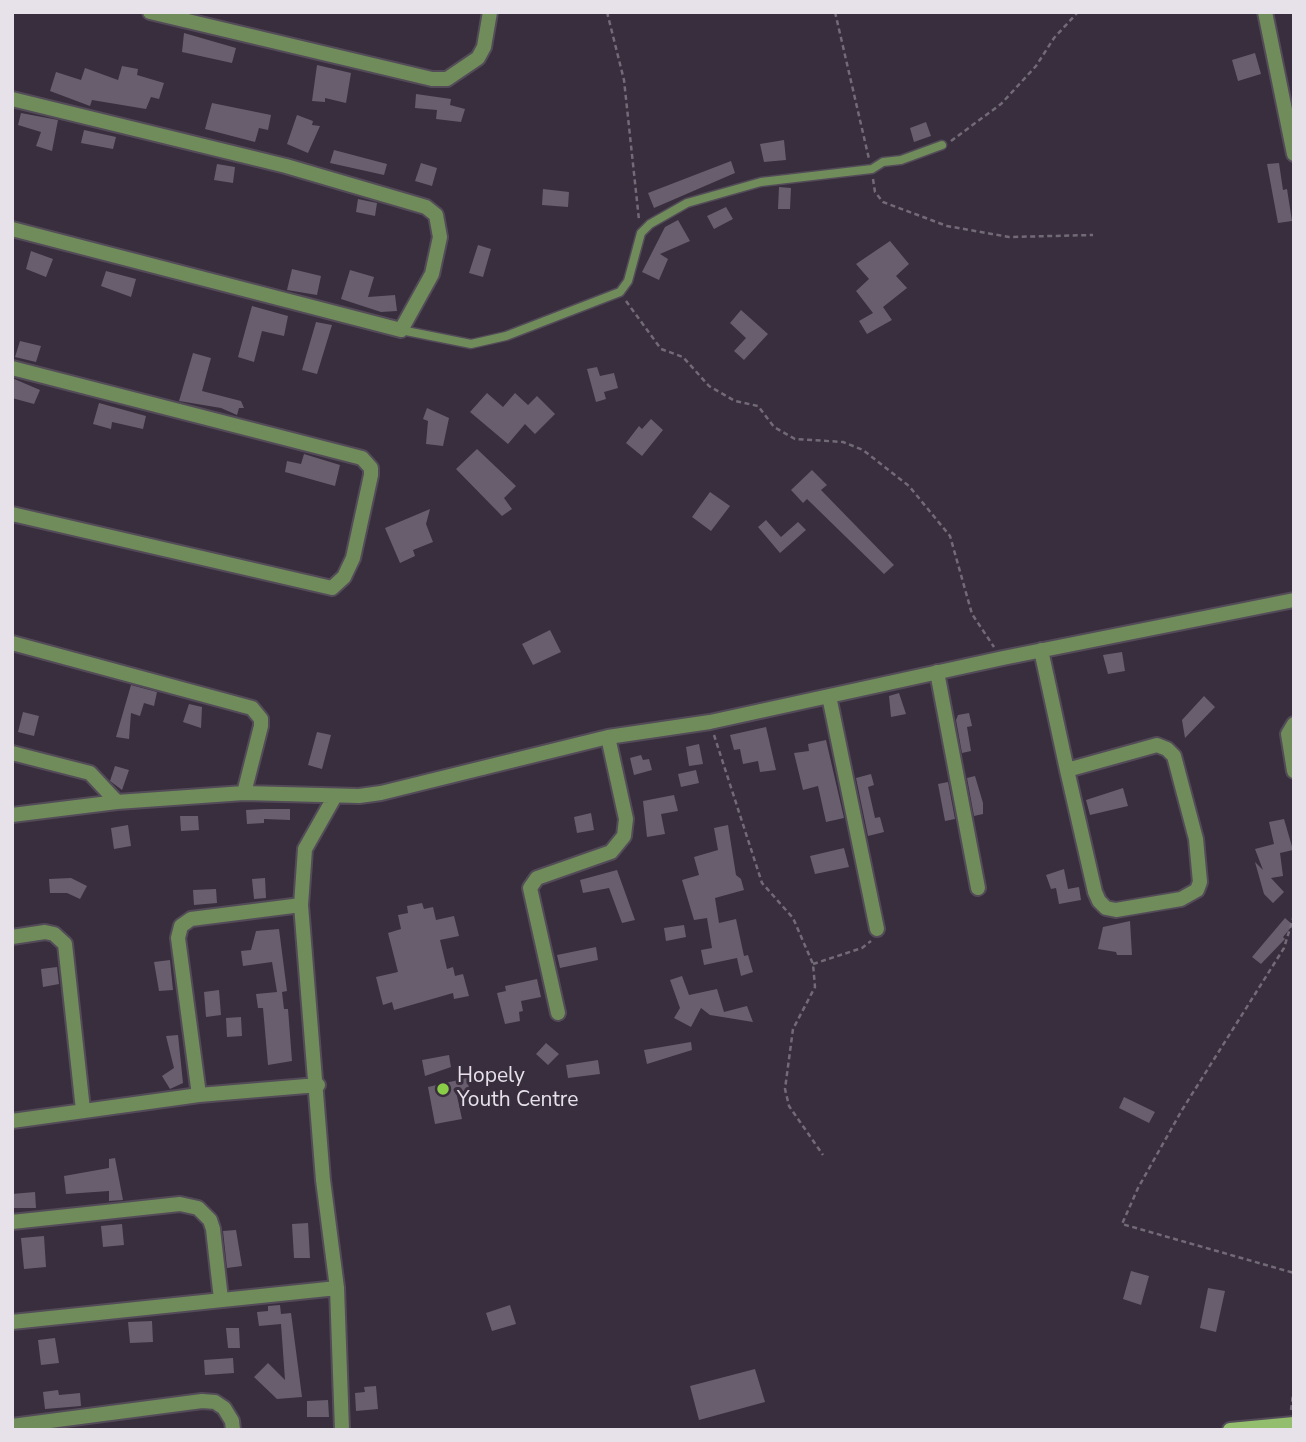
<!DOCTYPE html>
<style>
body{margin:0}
#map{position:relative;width:1306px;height:1442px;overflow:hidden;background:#382e3d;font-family:"Nunito Sans",sans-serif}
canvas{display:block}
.frame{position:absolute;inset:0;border:14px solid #e7e1ea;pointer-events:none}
</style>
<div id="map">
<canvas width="1306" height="1442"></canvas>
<div class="frame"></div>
</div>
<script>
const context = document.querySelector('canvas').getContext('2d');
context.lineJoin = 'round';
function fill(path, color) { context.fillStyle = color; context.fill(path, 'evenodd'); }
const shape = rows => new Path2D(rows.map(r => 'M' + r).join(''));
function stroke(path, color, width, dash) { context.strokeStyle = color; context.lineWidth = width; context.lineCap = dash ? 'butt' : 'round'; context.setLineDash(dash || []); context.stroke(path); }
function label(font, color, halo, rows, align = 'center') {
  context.font = font + ' "Nunito Sans",sans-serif'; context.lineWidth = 6; context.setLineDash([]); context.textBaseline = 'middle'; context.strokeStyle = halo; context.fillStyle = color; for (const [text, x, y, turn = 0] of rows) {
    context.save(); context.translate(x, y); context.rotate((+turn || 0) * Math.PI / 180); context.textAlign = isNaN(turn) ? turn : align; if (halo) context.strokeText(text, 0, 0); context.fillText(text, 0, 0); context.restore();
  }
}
const building = shape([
 [184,33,236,48,232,63,182,52],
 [1255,53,1261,74,1238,81,1232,60],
 [317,65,351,73,346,103,325,98,325,102,312,101],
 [122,66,138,69,137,75,164,83,159,99,151,97,146,109,92,100,90,106,50,91,56,72,81,80,85,68,118,80],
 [416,94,451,99,450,105,465,109,461,122,436,119,437,110,415,108],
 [212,103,271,115,268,130,259,128,255,142,205,129],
 [21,113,58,120,52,151,36,146,41,132,18,125],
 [297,115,313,121,312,125,320,126,308,153,287,144],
 [926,122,931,136,914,142,910,128],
 [84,130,116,137,113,149,81,143],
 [784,140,786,160,764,162,760,144],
 [334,150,387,164,384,175,330,163],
 [731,161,735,173,654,208,648,193],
 [421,163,437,168,432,186,415,181],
 [1279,163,1283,190,1287,189,1292,221,1278,223,1267,164],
 [217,164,235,167,233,183,214,180],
 [779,187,791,188,790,209,778,209],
 [543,189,569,192,568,207,542,205],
 [358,199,377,203,375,216,356,212],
 [726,207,733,219,714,229,707,216],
 [678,220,690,241,660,254,668,259,659,280,642,272,665,227],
 [890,241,909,264,896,276,907,288,883,307,892,320,867,334,859,321,873,313,856,291,869,279,856,264],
 [478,245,491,249,483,277,469,273],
 [31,251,53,259,46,277,26,269],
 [292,269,321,276,317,295,287,290],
 [350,270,374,277,368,297,395,295,397,311,381,312,341,299],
 [106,271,136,279,131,297,101,286],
 [252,306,288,316,284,336,262,331,254,362,238,357],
 [741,310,768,334,744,360,734,351,746,338,730,323],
 [316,322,332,325,317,374,302,370],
 [20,341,41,346,36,362,15,357],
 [193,353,211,358,202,391,241,401,244,408,239,408,237,415,221,408,179,401],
 [597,367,600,376,614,373,618,388,604,392,606,399,596,402,587,369],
 [12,378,40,390,34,404,12,398],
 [487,393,503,407,515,393,528,405,537,396,555,414,535,434,525,424,508,444,470,412],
 [99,403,146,416,143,429,112,422,111,429,93,424],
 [427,408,449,418,443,446,426,444,428,421,423,419],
 [651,419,663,430,642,456,626,443,639,426,642,429],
 [477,449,516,486,504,498,512,509,502,516,456,469],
 [304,454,340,465,335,486,285,472,287,461,301,464],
 [812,470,827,485,821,490,894,565,884,574,807,499,803,503,791,490],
 [710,492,730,506,711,531,692,517],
 [430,509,426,524,433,542,413,550,415,556,400,563,385,528],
 [766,520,781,537,798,522,806,530,780,553,758,527],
 [550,630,561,652,533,665,522,644],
 [1122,652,1125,671,1108,674,1103,655],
 [131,685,157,692,154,706,144,703,140,716,131,713,129,739,116,737],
 [899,693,906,714,891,717,889,696],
 [1204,696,1215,707,1185,738,1182,720],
 [189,704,202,707,201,728,183,722],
 [23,712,39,716,34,736,18,732],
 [969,713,972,726,967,727,971,751,962,753,956,720,958,715],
 [766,727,776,770,760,772,758,761,743,764,740,749,734,750,730,735],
 [317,732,331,735,322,769,308,765],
 [826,740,844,818,826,822,818,786,803,790,794,753,809,751,808,744],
 [699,744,703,764,689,766,686,747],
 [641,755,643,760,649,759,652,770,634,775,630,758],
 [115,766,129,770,122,790,110,781],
 [696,770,699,783,681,787,678,774],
 [871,774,874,785,868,787,875,818,880,817,884,832,868,836,856,778],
 [975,776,983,803,983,814,974,816,967,778],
 [948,782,955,819,945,821,938,784],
 [1123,788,1128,806,1090,815,1086,800],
 [674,795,678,811,661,814,665,834,647,837,643,801],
 [264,809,290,809,290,820,264,819,264,823,247,824,246,810],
 [591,813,594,830,577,833,574,817],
 [180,816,198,816,199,830,181,831],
 [1284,819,1293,850,1280,853,1283,876,1271,878,1284,892,1273,903,1264,894,1255,862,1263,870,1255,849,1274,844,1269,822],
 [128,825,131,846,114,849,111,828],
 [728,825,736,875,741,879,744,890,715,898,719,923,736,919,744,956,748,955,753,972,741,976,737,958,704,965,701,950,712,948,707,918,694,920,682,880,699,875,694,857,718,850,714,828],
 [844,848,849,867,815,874,810,856],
 [1064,869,1068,889,1079,887,1081,900,1059,904,1056,888,1051,889,1046,875],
 [617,870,635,920,622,923,609,888,583,893,580,880],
 [71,878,87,886,80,899,67,893,50,893,49,879],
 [265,878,266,898,254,899,252,879],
 [216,889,217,903,194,905,193,890],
 [422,903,424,909,433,907,436,920,454,916,459,936,440,940,447,969,453,967,455,976,463,974,469,996,454,999,453,993,394,1010,392,1002,383,1005,376,977,398,972,388,933,401,929,398,915,408,913,407,906],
 [1285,918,1293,925,1283,937,1285,939,1261,964,1252,957],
 [1130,921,1132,955,1117,955,1116,952,1098,949,1103,927],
 [684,925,686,937,666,941,664,928],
 [279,929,287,991,282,992,284,1009,288,1009,292,1061,268,1065,263,1008,258,1008,256,994,277,992,272,962,243,966,241,951,251,950,256,931],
 [596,947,598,960,560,968,557,955],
 [170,960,173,990,159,991,154,962],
 [57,967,59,984,43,987,41,969],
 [682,976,689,995,717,989,724,1012,747,1006,753,1022,710,1015,701,1008,691,1027,674,1018,680,1008,670,980],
 [537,979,541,997,521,1001,523,1011,519,1012,520,1021,505,1024,497,993,506,991,505,986],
 [219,990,221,1015,206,1017,204,992],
 [241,1017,242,1036,227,1037,226,1018],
 [178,1035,183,1083,170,1089,162,1076,174,1068,166,1036],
 [691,1042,692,1050,647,1064,644,1050],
 [546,1043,559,1054,548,1065,536,1054],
 [449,1055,451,1067,425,1076,422,1060],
 [598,1060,600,1074,568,1078,566,1065],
 [467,1078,470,1094,457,1096,462,1119,435,1124,428,1087],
 [1124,1097,1155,1112,1149,1123,1119,1108],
 [115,1158,123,1200,109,1201,109,1191,66,1194,64,1176,109,1168,109,1159],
 [35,1192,36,1208,12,1208,12,1194],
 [308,1223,310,1258,294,1258,292,1224],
 [122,1224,124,1245,103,1247,101,1226],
 [236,1230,242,1266,227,1268,223,1231],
 [44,1236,46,1267,24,1269,21,1238],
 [1131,1271,1149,1276,1141,1305,1123,1299],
 [1208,1288,1225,1291,1216,1332,1200,1328],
 [280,1305,281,1314,291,1313,302,1397,277,1399,254,1377,268,1363,285,1380,281,1324,259,1326,257,1312,268,1311,268,1306],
 [510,1305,516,1324,492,1331,486,1313],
 [152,1321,153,1342,130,1343,128,1322],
 [226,1328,239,1328,240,1348,228,1348],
 [55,1338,59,1363,41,1365,38,1340],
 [233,1358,234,1373,205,1375,204,1360],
 [755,1369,765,1402,699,1420,690,1386],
 [376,1386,378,1409,356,1411,355,1393,365,1392,364,1387],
 [58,1390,59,1395,80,1393,81,1406,45,1409,43,1392],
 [328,1400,329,1417,307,1417,307,1401]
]);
const path = shape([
 [607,12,624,80,639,220],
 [835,12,869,159],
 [951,141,1001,104,1036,66,1054,38,1078,12],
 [873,179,875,192,883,202,947,226,1009,237,1093,235],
 [626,301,661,349,683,357,709,386,735,401,758,406,774,427,795,439,843,442,863,450,909,486,950,536,972,614,994,647],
 [714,735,762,883,793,918,813,964,815,987,793,1029,785,1089,789,1106,823,1155],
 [1294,915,1284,948,1182,1110,1138,1188,1122,1224,1294,1273],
 [813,964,862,948,871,941],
 [1291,1410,1294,1386]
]);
const service = shape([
 [401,330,471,344,506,336,620,292,628,281,641,233,650,224,687,203,761,182,872,169,883,162,901,160,942,145]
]);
const minor = shape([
 [150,12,432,79,447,79,478,58,484,47,490,12],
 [1265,12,1294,154],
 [12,99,286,166,426,207,436,215,440,237,432,274,401,330,12,229],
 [12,368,362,458,371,468,371,475,353,558,344,577,332,588,12,514],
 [12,643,252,708,261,719,261,726,244,793],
 [1041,650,1067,770,1095,892,1099,901,1106,908,1116,910,1181,899,1197,890,1200,882,1196,839,1174,756,1167,749,1157,745,1067,770],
 [937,672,978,888],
 [829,696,877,929],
 [1294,724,1288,734,1294,771],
 [12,753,90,773,117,802],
 [335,796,305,849,301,905,323,1180,337,1288],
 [12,815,117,802,244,793,359,796,381,793,608,737,710,722,1003,658,1294,600],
 [12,937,45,932,54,934,65,944,83,1110],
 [558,1013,530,888,537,878,611,852,624,836,626,819,608,737],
 [199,1095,178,938,181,926,191,919,301,905],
 [12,1121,199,1095,318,1085],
 [12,1222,180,1204,198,1208,210,1220,213,1229,221,1299],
 [12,1322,337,1288,342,1430],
 [12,1426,202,1401,215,1402,224,1408,232,1421,233,1430]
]);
const secondary = shape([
 [1230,1430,1294,1424]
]);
const markers = [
 [443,1089,7,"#8ace47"]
];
const poiNames = [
 ["Hopely",457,1077],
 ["Youth Centre",457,1101]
];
fill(building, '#695e6e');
stroke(service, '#544b59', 11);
stroke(minor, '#544b59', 18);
stroke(secondary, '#544b59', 18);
stroke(path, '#736a77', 2.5, [5, 3.5]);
stroke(service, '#708c5b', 8);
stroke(minor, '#708c5b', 14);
stroke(secondary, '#92be6e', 14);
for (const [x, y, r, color] of markers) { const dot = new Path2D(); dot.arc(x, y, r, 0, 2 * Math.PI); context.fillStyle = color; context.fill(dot); stroke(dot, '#382e3d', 2.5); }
label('21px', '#e7e1ea', '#382e3d', poiNames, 'left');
</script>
